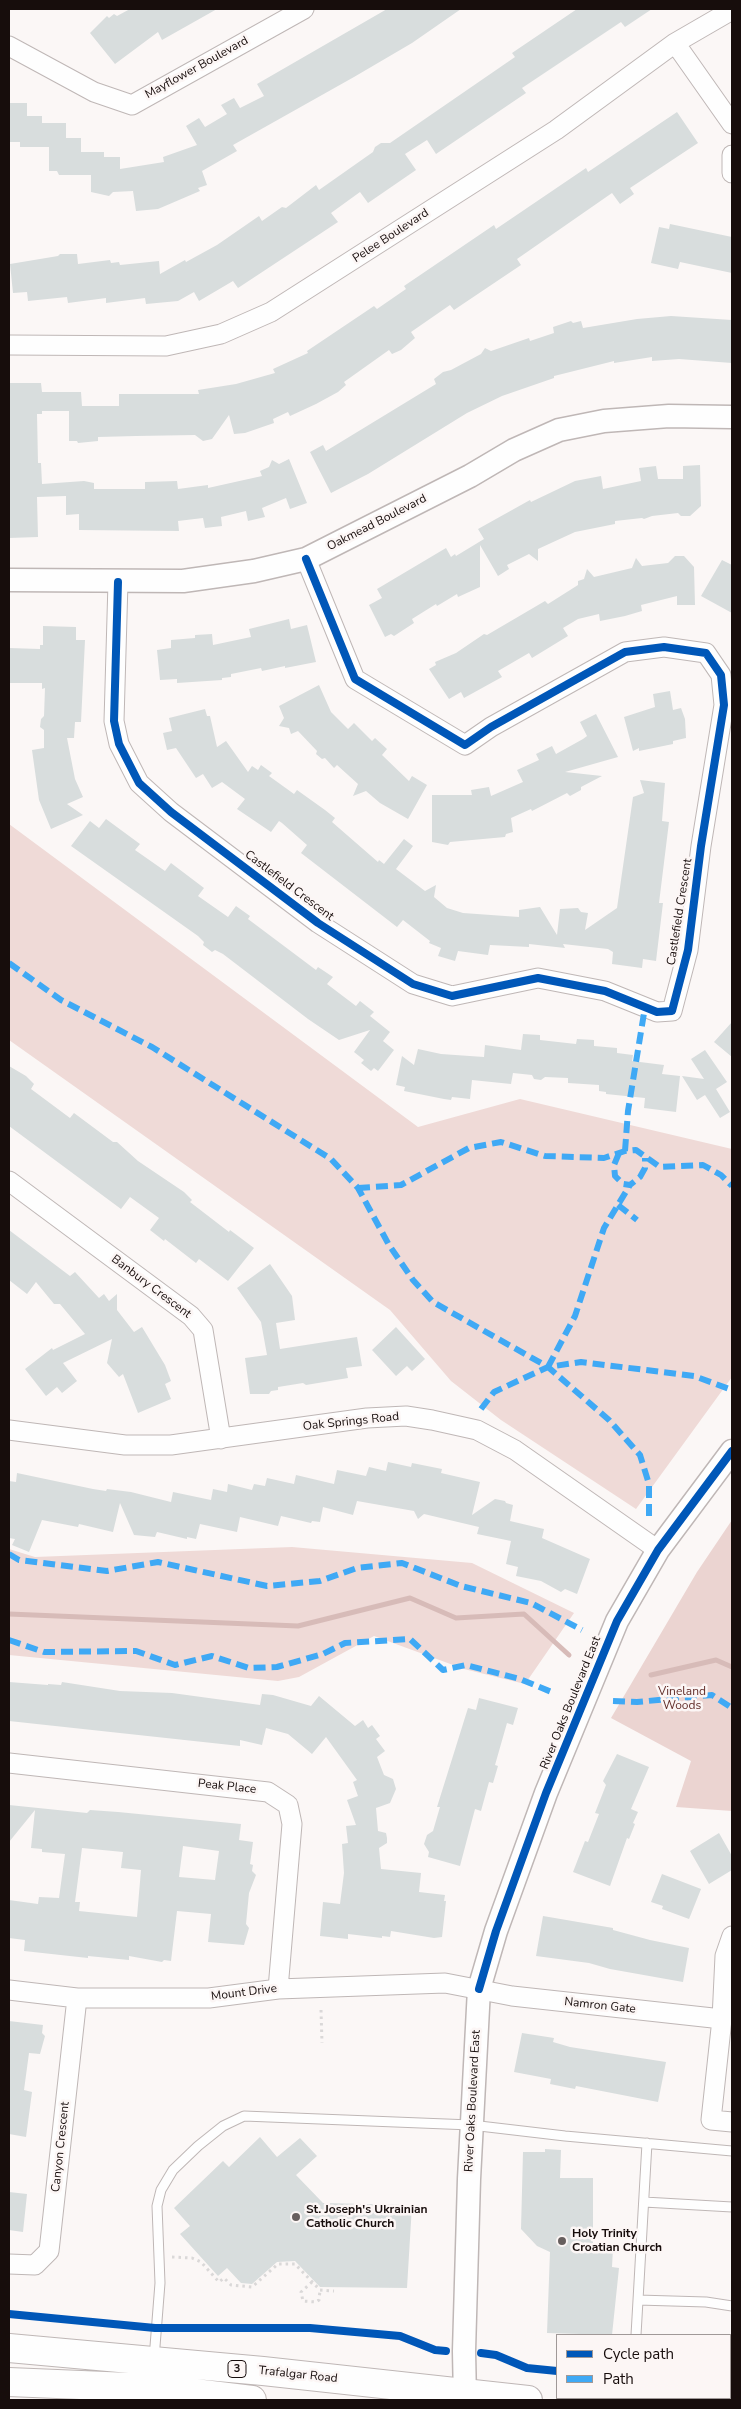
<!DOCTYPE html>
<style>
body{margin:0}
#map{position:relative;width:741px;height:2409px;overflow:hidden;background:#fbf7f6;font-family:"Nunito Sans",sans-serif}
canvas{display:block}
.frame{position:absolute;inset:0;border:10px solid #170d0c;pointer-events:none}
.legend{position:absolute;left:556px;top:2334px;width:175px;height:65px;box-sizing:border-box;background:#fcf6f5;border:1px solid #a09998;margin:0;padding:6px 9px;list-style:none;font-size:15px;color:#170d0c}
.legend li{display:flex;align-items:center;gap:10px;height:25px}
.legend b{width:25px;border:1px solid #a09998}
</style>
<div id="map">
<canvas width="741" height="2409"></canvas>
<div class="frame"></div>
<ul class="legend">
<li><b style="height:6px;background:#0057b8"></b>Cycle path</li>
<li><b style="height:6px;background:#3fa9f5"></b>Path</li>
</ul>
</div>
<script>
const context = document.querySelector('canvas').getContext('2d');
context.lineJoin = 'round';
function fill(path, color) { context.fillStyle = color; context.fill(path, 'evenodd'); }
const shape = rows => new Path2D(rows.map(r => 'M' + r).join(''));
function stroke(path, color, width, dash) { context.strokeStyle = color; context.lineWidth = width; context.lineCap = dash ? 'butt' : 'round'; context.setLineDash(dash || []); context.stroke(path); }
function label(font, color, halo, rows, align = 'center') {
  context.font = font + ' "Nunito Sans",sans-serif'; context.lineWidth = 5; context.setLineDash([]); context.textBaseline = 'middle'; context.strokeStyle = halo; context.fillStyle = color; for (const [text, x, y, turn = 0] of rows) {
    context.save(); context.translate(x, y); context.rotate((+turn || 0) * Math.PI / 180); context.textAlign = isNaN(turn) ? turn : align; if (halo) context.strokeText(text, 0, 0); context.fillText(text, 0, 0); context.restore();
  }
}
const green = shape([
 [9,824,418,1127,520,1099,732,1149,732,1377,636,1509,501,1420,451,1381,390,1310,9,1040],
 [292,1547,472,1563,574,1613,525,1684,464,1669,374,1636,299,1677,278,1681,9,1655,9,1549,35,1557]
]);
const forest = shape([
 [732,1520,732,1811,676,1807,691,1761,611,1718,697,1572]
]);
const stream = shape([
 [9,1614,298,1626,410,1598,456,1618,524,1614,569,1655],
 [651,1675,716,1660,732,1667]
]);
const building = shape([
 [130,9,217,9,162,40,158,32,115,64,90,33,107,16,109,18,114,14,117,16],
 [387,9,461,9,412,43,354,77,233,145,237,151,202,171,207,185,198,188,200,191,158,209,136,211,133,191,113,192,109,196,91,192,91,175,59,175,57,171,49,171,49,147,20,147,20,142,9,142,10,103,27,103,27,116,42,116,42,123,66,123,66,138,81,138,81,152,104,152,104,157,120,157,120,169,164,162,163,157,197,145,186,126,199,118,205,127,227,114,221,105,234,98,240,108,264,96,257,84],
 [577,9,652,9,625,27,621,22,522,88,526,93,436,154,427,140,405,154,416,170,368,203,360,192,331,213,338,222,238,288,233,281,199,301,194,292,178,301,146,304,145,298,106,303,106,298,68,303,67,297,28,301,27,292,13,293,10,264,58,256,60,254,77,254,78,264,110,260,111,263,119,262,120,265,159,261,160,274,185,260,186,262,217,245,259,216,262,221,282,207,286,208,316,185,319,190,373,152,375,147,381,143,390,143,515,57,512,53],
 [677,112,698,143,630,188,634,194,620,204,612,193,517,259,521,265,454,310,450,305,411,332,415,338,401,350,392,354,389,350,344,382,346,385,338,392,316,404,290,416,288,412,273,419,274,423,245,433,234,434,229,415,212,439,203,441,195,435,136,436,98,437,98,441,78,443,77,441,69,441,69,411,42,411,42,414,37,414,38,463,41,463,42,484,84,481,94,483,94,489,145,489,145,482,177,481,178,489,208,485,208,488,262,476,260,471,269,467,272,460,279,464,289,459,307,503,290,509,286,498,262,508,265,517,248,521,246,511,221,517,222,526,205,528,203,518,178,521,179,531,79,530,79,514,66,515,66,496,37,497,38,537,9,538,9,383,41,383,42,392,81,392,82,406,119,406,119,394,199,394,198,390,236,384,275,373,273,369,308,353,307,351,374,306,377,309,406,289,404,286,494,225,496,229,586,168,588,172],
 [670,224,732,237,732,273,680,262,678,269,651,263,659,227,669,229],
 [671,316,732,320,732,363,679,359,652,361,652,357,614,363,614,361,554,376,554,378,502,396,467,413,368,474,331,493,310,452,323,445,326,451,436,384,434,379,443,372,451,370,481,354,485,348,491,351,529,338,530,341,554,333,553,327,571,321,573,323,581,321,583,328,637,319],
 [700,465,701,506,690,516,681,516,678,513,652,516,644,519,642,518,615,521,615,524,575,532,538,549,538,561,529,554,507,565,509,569,498,576,480,545,480,587,458,597,457,594,437,606,436,604,412,619,414,623,394,636,391,634,385,637,369,605,382,598,377,589,446,548,451,557,455,554,456,556,484,539,478,529,530,500,531,502,575,481,601,476,603,489,641,481,639,468,656,466,658,479,683,479,683,466],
 [675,556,684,556,694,567,695,605,677,605,677,596,641,605,642,611,625,616,600,621,599,614,578,619,563,628,568,636,532,658,529,653,498,671,502,677,464,698,461,692,449,699,429,669,436,665,435,662,456,653,484,634,487,635,545,601,548,604,578,585,578,581,584,579,587,569,594,577,632,568,636,558,642,566,668,563],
 [722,560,732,565,732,613,701,596],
 [289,619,291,629,307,625,316,662,285,668,285,666,262,671,261,668,231,674,231,677,222,678,222,680,177,683,177,679,160,680,157,650,171,648,171,640,195,638,195,635,212,634,213,645,251,637,249,629],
 [43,626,76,627,76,640,85,640,81,722,75,722,74,738,67,738,75,779,83,797,67,804,83,815,51,829,39,800,32,750,44,748,44,730,40,727,41,719,44,716,45,688,42,689,42,683,9,683,9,648,40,649,40,645,43,645],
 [319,685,331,712,348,729,354,723,372,741,375,738,387,749,382,755,409,781,412,776,427,785,408,819,380,803,366,791,353,796,358,784,337,765,334,768,325,758,322,759,316,754,317,751,298,731,291,734,289,728,279,726,284,718,279,706],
 [670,691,673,710,681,708,685,719,686,738,673,741,673,744,639,751,639,748,633,751,624,717,655,707,653,694],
 [205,709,207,716,210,716,217,747,226,741,248,772,252,766,258,770,261,765,272,773,269,776,294,794,297,790,325,810,335,818,332,822,378,862,379,860,384,864,404,839,413,846,396,869,425,891,436,885,434,897,447,908,463,913,519,917,519,910,540,907,557,935,560,909,578,908,581,912,588,913,585,930,617,908,633,797,644,793,640,780,665,783,662,821,669,822,659,903,663,903,656,961,643,959,642,968,612,964,613,952,608,949,563,944,565,948,529,944,529,947,490,945,488,955,458,951,455,961,438,956,441,948,429,943,430,941,403,920,397,927,301,853,307,845,282,823,279,821,271,832,237,809,245,799,222,782,212,788,203,774,196,778,176,748,167,750,163,733,172,731,169,718],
 [596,714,618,757,565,772,602,776,581,787,581,790,570,796,567,793,532,811,531,809,511,818,513,832,506,834,505,837,450,842,448,845,432,842,432,795,472,795,471,790,489,787,491,796,523,782,517,770,539,760,536,754,552,746,556,754,583,739,587,736,580,722],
 [106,819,140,844,135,850,165,871,171,863,204,888,198,896,228,917,236,906,250,916,248,919,316,970,318,967,333,977,327,984,356,1006,360,1001,374,1012,370,1016,390,1032,383,1041,394,1050,378,1071,374,1068,371,1071,361,1063,364,1060,354,1052,370,1030,339,1040,308,1019,223,954,215,950,212,952,203,945,204,942,198,936,71,846,90,821,99,828],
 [732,1022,732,1057,714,1042],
 [523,1034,540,1035,540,1040,576,1044,577,1039,594,1040,594,1046,617,1048,617,1053,633,1055,632,1061,664,1065,662,1074,680,1076,676,1112,644,1108,645,1098,606,1094,606,1092,599,1091,599,1085,568,1083,568,1078,545,1077,541,1080,534,1079,532,1075,513,1073,511,1084,472,1080,470,1099,452,1097,451,1100,444,1099,404,1091,405,1087,396,1085,402,1056,414,1065,418,1049,441,1054,484,1057,485,1045,521,1050],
 [705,1050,727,1082,716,1089,730,1112,720,1118,705,1095,697,1100,682,1076,704,1079,691,1059],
 [9,1066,26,1076,34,1084,31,1089,70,1118,74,1113,113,1142,117,1142,138,1161,184,1192,192,1200,190,1202,229,1232,230,1230,254,1248,228,1281,199,1259,196,1263,165,1239,164,1241,150,1230,159,1218,130,1197,121,1209,9,1126],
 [9,1230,70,1276,75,1272,99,1298,104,1294,109,1301,117,1294,117,1310,134,1332,142,1327,165,1365,171,1381,165,1384,171,1399,138,1413,123,1374,119,1377,107,1363,112,1339,63,1363,77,1381,62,1393,57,1387,46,1396,25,1369,52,1348,53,1350,85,1334,60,1304,54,1304,36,1282,27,1294,9,1280],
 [270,1264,292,1296,295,1320,276,1323,280,1349,357,1337,362,1366,346,1368,348,1378,306,1385,303,1383,278,1387,278,1390,271,1391,269,1394,250,1394,245,1358,267,1355,261,1322,237,1288],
 [396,1327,425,1359,412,1371,407,1366,396,1376,372,1350],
 [388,1462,411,1467,412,1463,442,1469,441,1473,480,1482,472,1515,495,1499,505,1501,506,1503,513,1505,510,1521,544,1529,542,1538,590,1559,577,1594,565,1589,561,1592,541,1581,516,1576,518,1567,506,1564,511,1541,477,1534,479,1527,424,1514,418,1519,414,1511,357,1501,353,1515,323,1507,320,1522,312,1521,311,1523,281,1516,278,1526,240,1517,237,1532,200,1524,196,1539,187,1537,187,1539,157,1532,155,1537,134,1535,120,1503,113,1532,79,1524,78,1527,42,1520,29,1552,12,1545,15,1539,9,1538,9,1481,16,1482,17,1473,93,1489,106,1491,107,1489,131,1492,171,1502,173,1492,211,1500,213,1489,227,1492,228,1484,252,1490,254,1484,265,1486,267,1478,294,1484,296,1475,334,1484,337,1470,366,1476,369,1467,386,1471],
 [9,1682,48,1685,48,1684,61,1685,62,1682,120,1691,172,1693,260,1705,262,1694,273,1695,311,1706,319,1696,355,1726,363,1720,368,1728,372,1725,380,1736,376,1739,385,1751,377,1757,384,1775,393,1779,396,1789,390,1803,376,1808,378,1831,386,1833,387,1838,387,1843,379,1848,381,1869,421,1873,419,1892,445,1895,444,1901,446,1901,442,1937,434,1938,391,1931,390,1937,382,1936,382,1938,348,1934,348,1939,320,1936,323,1902,340,1904,344,1873,342,1844,348,1843,346,1826,356,1825,347,1800,358,1796,353,1782,357,1780,326,1737,312,1754,288,1734,266,1728,262,1745,240,1740,240,1746,9,1721],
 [479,1698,518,1708,513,1725,507,1723,495,1765,498,1766,493,1783,489,1782,481,1811,475,1809,460,1866,428,1857,429,1852,424,1844,427,1835,433,1831,440,1807,437,1807,468,1708,476,1710],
 [617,1754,649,1767,631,1809,638,1812,633,1823,635,1824,629,1839,627,1838,610,1886,573,1872,585,1841,588,1842,599,1814,595,1813,606,1785,603,1781],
 [9,1805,87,1813,90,1810,118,1812,241,1824,239,1840,253,1842,250,1864,253,1865,252,1871,256,1875,249,1893,246,1924,249,1928,244,1945,208,1942,211,1914,177,1911,171,1961,164,1960,162,1962,129,1956,129,1960,88,1956,88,1958,24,1951,25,1940,9,1938,9,1900,38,1904,39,1897,59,1898,65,1854,42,1852,42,1849,31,1848,35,1810,9,1842],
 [183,1846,219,1851,215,1880,179,1877],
 [82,1848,123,1852,121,1868,141,1870,137,1917,79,1911,80,1902,75,1902],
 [719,1833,732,1856,732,1870,709,1884,690,1851],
 [662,1874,701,1889,689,1919,662,1909,663,1906,651,1902],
 [543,1916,613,1928,613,1930,650,1940,689,1948,683,1982,610,1969,589,1963,536,1956],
 [9,2021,43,2025,42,2033,45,2036,40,2054,29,2053,24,2090,32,2092,26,2137,9,2134],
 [522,2033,554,2038,553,2042,570,2047,666,2062,658,2102,576,2086,575,2089,550,2084,551,2079,514,2072],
 [260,2137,277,2157,300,2138,317,2156,296,2175,323,2203,412,2205,407,2288,320,2287,295,2261,277,2262,252,2284,241,2283,227,2268,218,2276,180,2234,190,2226,174,2208,223,2161,229,2167],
 [545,2149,561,2150,560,2178,593,2178,593,2247,613,2248,612,2267,619,2268,612,2335,547,2333,550,2252,537,2246,521,2229,523,2152,545,2152],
 [9,2192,27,2194,23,2232,9,2230]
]);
const path = shape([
 [321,2010,322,2043],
 [172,2257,192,2258,201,2262,219,2282,224,2278,231,2285,252,2287,278,2264,295,2264,320,2290,334,2291],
 [312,2282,301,2292,303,2301,316,2302,319,2300,320,2290]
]);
const service = shape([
 [644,2202,732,2207],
 [638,2300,706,2302,732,2306],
 [636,2335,647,2143],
 [154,2359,160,2283,157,2206,161,2190,173,2170,198,2146,223,2126,244,2116,471,2125,565,2136,732,2151],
 [633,2400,633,2398]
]);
const minor = shape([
 [675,43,732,124],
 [9,46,94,92,132,105,304,9],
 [732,155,732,173],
 [9,345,166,346,221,334,271,312,556,130,675,43,732,10],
 [118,582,114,721,119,744,139,783,171,812,318,923,413,984,452,996,538,978,605,991,657,1012,672,1011,688,950,701,846,724,705,721,675,706,653,664,647,625,652,491,727,465,745,355,679,306,559],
 [9,1181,191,1316,203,1330,221,1439],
 [9,1430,125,1445,171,1445,367,1418,406,1416,432,1420,477,1430,515,1450,658,1550],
 [9,1763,268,1792,288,1805,292,1824,278,1989],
 [732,1936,725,1956,722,2019,711,2120,732,2122],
 [9,1990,77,1998,209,1998,278,1989,445,1983,512,1996,722,2019],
 [9,2264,35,2265,49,2251,77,1998]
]);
const tertiary = shape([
 [9,580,183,581,254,571,306,559,470,476,514,450,559,430,604,421,669,416,732,417],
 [465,2400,464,2351,469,2179,479,1989,496,1931,546,1793,617,1621,658,1550,732,1451]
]);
const primary = shape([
 [9,2348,263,2371,528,2400],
 [9,2382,153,2388,252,2400]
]);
const quiet = shape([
 [9,963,61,1000,152,1047,331,1159,358,1188,389,1245,413,1280,433,1302,548,1367,609,1420,640,1455,649,1484,649,1519],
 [625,1151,628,1111,645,1007],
 [619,1153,614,1165,615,1176,623,1184,630,1185,640,1177,645,1168,645,1158],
 [358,1188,401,1185,469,1148,501,1142,545,1156,604,1158,625,1151,636,1150,660,1167,703,1165,721,1175,732,1186],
 [618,1205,637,1220],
 [548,1367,575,1316,604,1228,630,1185],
 [481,1409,494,1392,548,1367,581,1362,694,1376,732,1390],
 [9,1554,19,1560,107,1571,158,1562,267,1586,320,1581,357,1568,402,1563,461,1586,531,1603,582,1630],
 [9,1640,44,1652,136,1651,175,1665,212,1656,249,1668,277,1667,323,1654,345,1643,410,1639,443,1670,466,1665,520,1679,554,1693],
 [613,1701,637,1702,712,1695,732,1708],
 [730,2391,732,2391]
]);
const cycleway = shape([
 [118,582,114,721,119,744,139,783,171,812,318,923,413,984,452,996,538,978,605,991,657,1012,672,1011,688,950,701,846,724,705,721,675,706,653,664,647,625,652,491,727,465,745,355,679,306,559],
 [479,1989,496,1931,546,1793,617,1621,658,1550,732,1451],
 [9,2314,155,2328,310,2328,400,2336,435,2350,446,2351],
 [481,2353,496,2355,527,2368,557,2371]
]);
const markers = [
 [296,2217,5,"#675f5e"],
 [562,2241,5,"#675f5e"]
];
const shields = [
 [237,2369,18]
];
const shieldNames = [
 ["3",237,2369]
];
const streetNames = [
 ["Mayflower Boulevard",197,68,-29],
 ["Pelee Boulevard",391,236,-33],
 ["Oakmead Boulevard",377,523,-27],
 ["Castlefield Crescent",289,886,37],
 ["Castlefield Crescent",680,912,-81],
 ["Banbury Crescent",151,1287,37],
 ["Oak Springs Road",351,1422,-6],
 ["River Oaks Boulevard East",571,1703,-68],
 ["Peak Place",227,1787,6],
 ["Mount Drive",244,1993,-7],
 ["Namron Gate",600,2006,6],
 ["River Oaks Boulevard East",473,2101,-87],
 ["Canyon Crescent",61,2147,-84],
 ["Trafalgar Road",298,2375,6]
];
const parkNames = [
 ["Vineland",682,1692],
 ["Woods",682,1706]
];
const poiNames = [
 ["St. Joseph's Ukrainian",306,2210],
 ["Catholic Church",306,2224],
 ["Holy Trinity",572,2234],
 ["Croatian Church",572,2248]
];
fill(green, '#efdad7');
fill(forest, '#ebd4d1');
stroke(stream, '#d7bbb8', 5);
fill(building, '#d8dddd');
stroke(service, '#bfb7b6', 11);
stroke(minor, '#bfb7b6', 21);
stroke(tertiary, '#bfb7b6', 25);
stroke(primary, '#bfb7b6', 30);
stroke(path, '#dad8d8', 3, [2.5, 4]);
stroke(service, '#fefefe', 9);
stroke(minor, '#fefefe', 19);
stroke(tertiary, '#fefefe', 22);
stroke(primary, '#fefefe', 28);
stroke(quiet, '#3fa9f5', 6, [12, 6]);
stroke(cycleway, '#0057b8', 8);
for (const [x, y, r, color] of markers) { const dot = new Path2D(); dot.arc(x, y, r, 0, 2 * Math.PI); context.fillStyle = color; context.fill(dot); stroke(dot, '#fcf6f5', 2); }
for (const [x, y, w] of shields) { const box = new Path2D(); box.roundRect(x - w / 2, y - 8.5, w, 17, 4); context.fillStyle = '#fcf6f5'; context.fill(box); stroke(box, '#170d0c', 1); }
label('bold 11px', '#170d0c', null, shieldNames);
label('12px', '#170d0c', '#fcf6f5', streetNames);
label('12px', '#622e2a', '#fcf6f5', parkNames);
label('bold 12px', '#170d0c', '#fcf6f5', poiNames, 'left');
</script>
